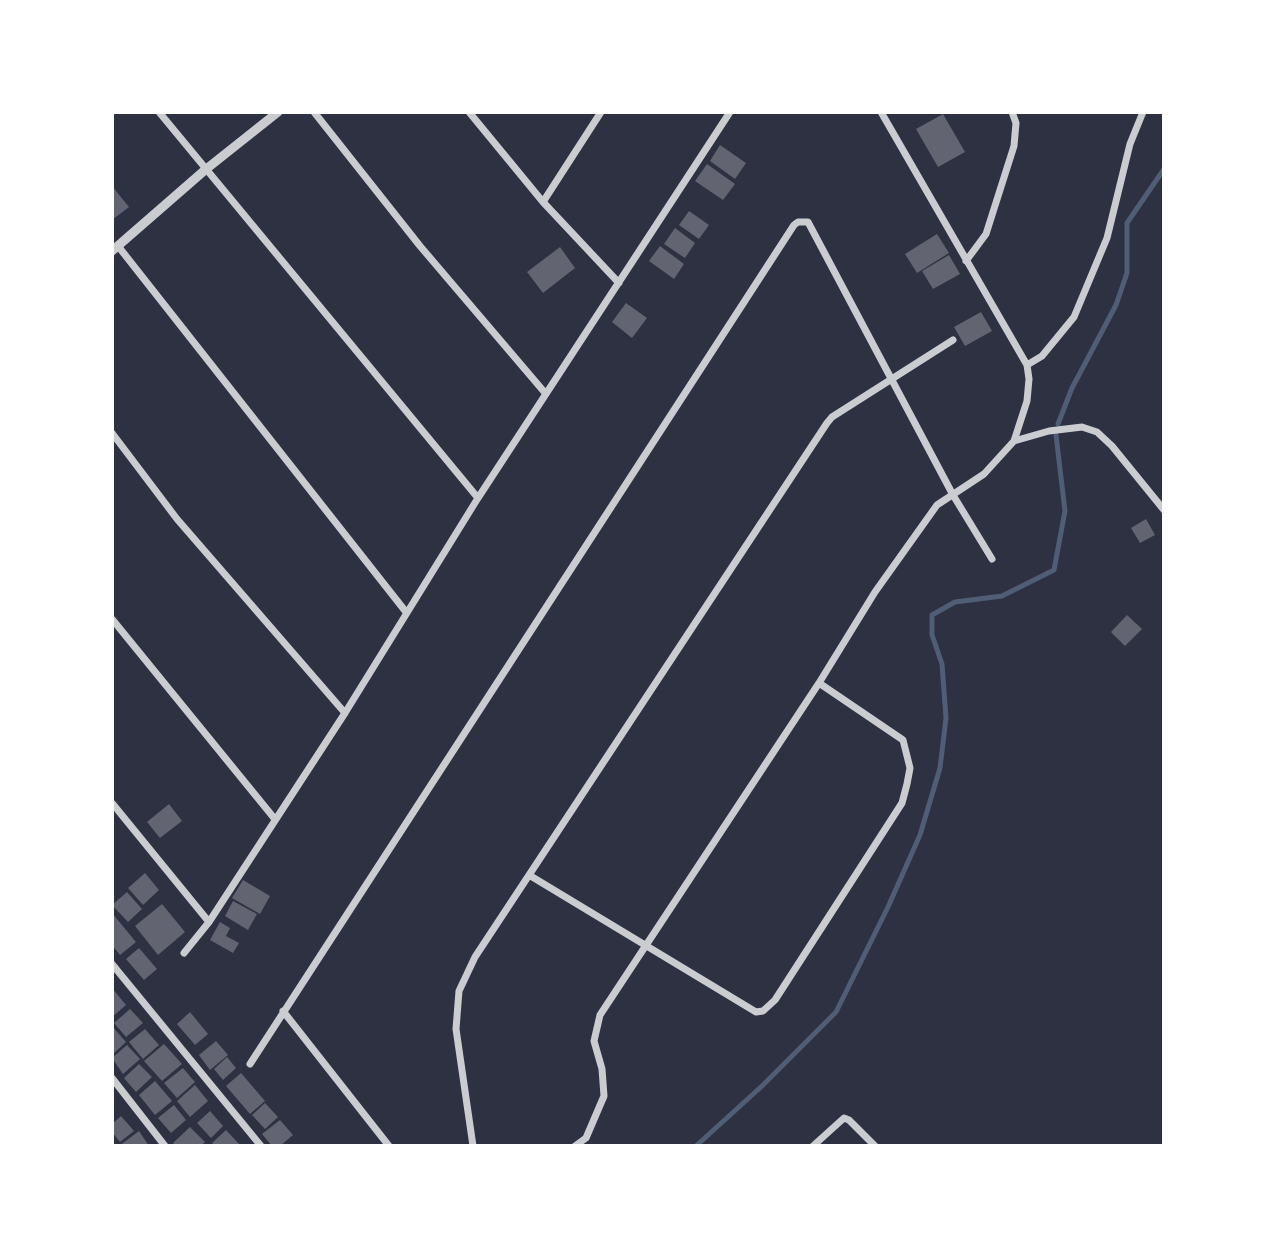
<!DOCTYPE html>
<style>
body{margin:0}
#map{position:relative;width:1276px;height:1258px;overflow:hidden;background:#2d3142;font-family:"Noto Serif",serif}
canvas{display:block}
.frame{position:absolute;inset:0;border:114px solid #fff;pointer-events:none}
</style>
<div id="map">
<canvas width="1276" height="1258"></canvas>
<div class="frame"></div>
</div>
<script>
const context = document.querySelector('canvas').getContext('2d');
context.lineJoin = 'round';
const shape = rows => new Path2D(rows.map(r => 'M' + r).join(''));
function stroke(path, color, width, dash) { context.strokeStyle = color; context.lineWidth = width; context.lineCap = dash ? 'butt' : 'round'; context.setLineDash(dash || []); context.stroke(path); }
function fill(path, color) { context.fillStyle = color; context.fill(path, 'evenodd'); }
const stream = shape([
 [1058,424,1072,388,1116,305,1127,273,1127,223,1164,169],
 [696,1146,762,1086,836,1012,888,907,920,835,940,768,946,718,942,664,932,635,932,615,955,602,1002,596,1054,570,1065,511,1056,435]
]);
const building = shape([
 [943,114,965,152,938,167,916,129],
 [720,145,746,163,735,179,710,161],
 [707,164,735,184,723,200,695,181],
 [112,186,129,207,112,220],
 [689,211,709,225,699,239,679,225],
 [675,228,695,243,685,258,664,244],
 [937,234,949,253,917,273,905,254],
 [660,246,684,264,674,279,649,261],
 [560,247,575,268,543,293,527,272],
 [949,255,960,274,933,289,922,271],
 [626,303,647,318,632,338,612,322],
 [981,312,992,331,965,346,954,327],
 [1146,519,1155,535,1140,543,1131,528],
 [1127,615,1142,629,1125,646,1111,632],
 [169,804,182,821,160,838,147,822],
 [145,873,159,890,143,905,128,888],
 [243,880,270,896,260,914,232,898],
 [127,892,142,909,128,922,112,905],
 [233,901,257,914,248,930,225,916],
 [162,904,185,932,158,955,135,926],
 [112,913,136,942,120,955,112,945],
 [220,922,230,928,226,936,239,943,233,953,210,940],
 [139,948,157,969,144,980,126,959],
 [112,988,126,1005,112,1017],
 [130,1009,143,1023,126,1037,114,1023],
 [190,1012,208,1034,195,1045,177,1024],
 [112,1026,126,1042,112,1055],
 [145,1029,159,1045,143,1059,129,1042],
 [216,1041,228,1055,210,1070,199,1055],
 [164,1044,182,1064,162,1081,144,1061],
 [127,1045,140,1059,123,1074,112,1058],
 [227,1057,236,1068,223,1080,214,1069],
 [139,1064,152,1077,136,1092,124,1078],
 [183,1068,195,1082,177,1098,164,1083],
 [241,1073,265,1101,250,1114,226,1086],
 [155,1081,172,1101,155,1115,139,1095],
 [195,1085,208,1101,190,1117,177,1101],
 [265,1103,278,1117,265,1129,252,1115],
 [174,1105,186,1120,171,1133,158,1118],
 [210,1111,223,1126,211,1138,197,1123],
 [121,1116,134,1131,120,1142,112,1132,112,1124],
 [280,1120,293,1135,280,1146,272,1146,262,1134],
 [190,1127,205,1142,201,1146,176,1146,173,1143],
 [226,1130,240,1145,238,1146,216,1146,212,1143],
 [139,1131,149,1146,119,1146]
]);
const minor = shape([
 [159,112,478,498],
 [314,112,420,246,546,394],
 [469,112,543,202,619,283],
 [881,112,1027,365,1029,379,1027,401,1014,441],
 [543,202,601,112],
 [118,246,406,612],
 [966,261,986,234,1014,146,1016,123,1012,112],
 [1027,365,1042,356,1074,317,1107,238,1130,144,1143,112],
 [112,433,177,519,345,713],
 [112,619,274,818],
 [112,803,209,922],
 [529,875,756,1012,763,1011,775,1000,902,803,907,784,910,768,903,740,819,683],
 [184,953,209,922,345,713,478,498,730,112],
 [112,964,261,1146],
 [283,1011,389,1146],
 [250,1064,794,225,798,222,808,222,953,495,992,559],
 [112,1078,165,1146],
 [473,1146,456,1029,459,991,475,957,827,423,832,417,953,340],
 [575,1146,586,1138,604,1096,602,1069,594,1041,600,1015,819,683,875,592,937,505,984,474,1014,441,1049,431,1082,427,1097,432,1112,446,1164,510],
 [813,1146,844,1118,849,1120,875,1146]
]);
const tertiary = shape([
 [112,251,205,170,278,112]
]);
stroke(stream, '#4f5d75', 5);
fill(building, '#626471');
stroke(minor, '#caccd0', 7);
stroke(tertiary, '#caccd0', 9);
</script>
